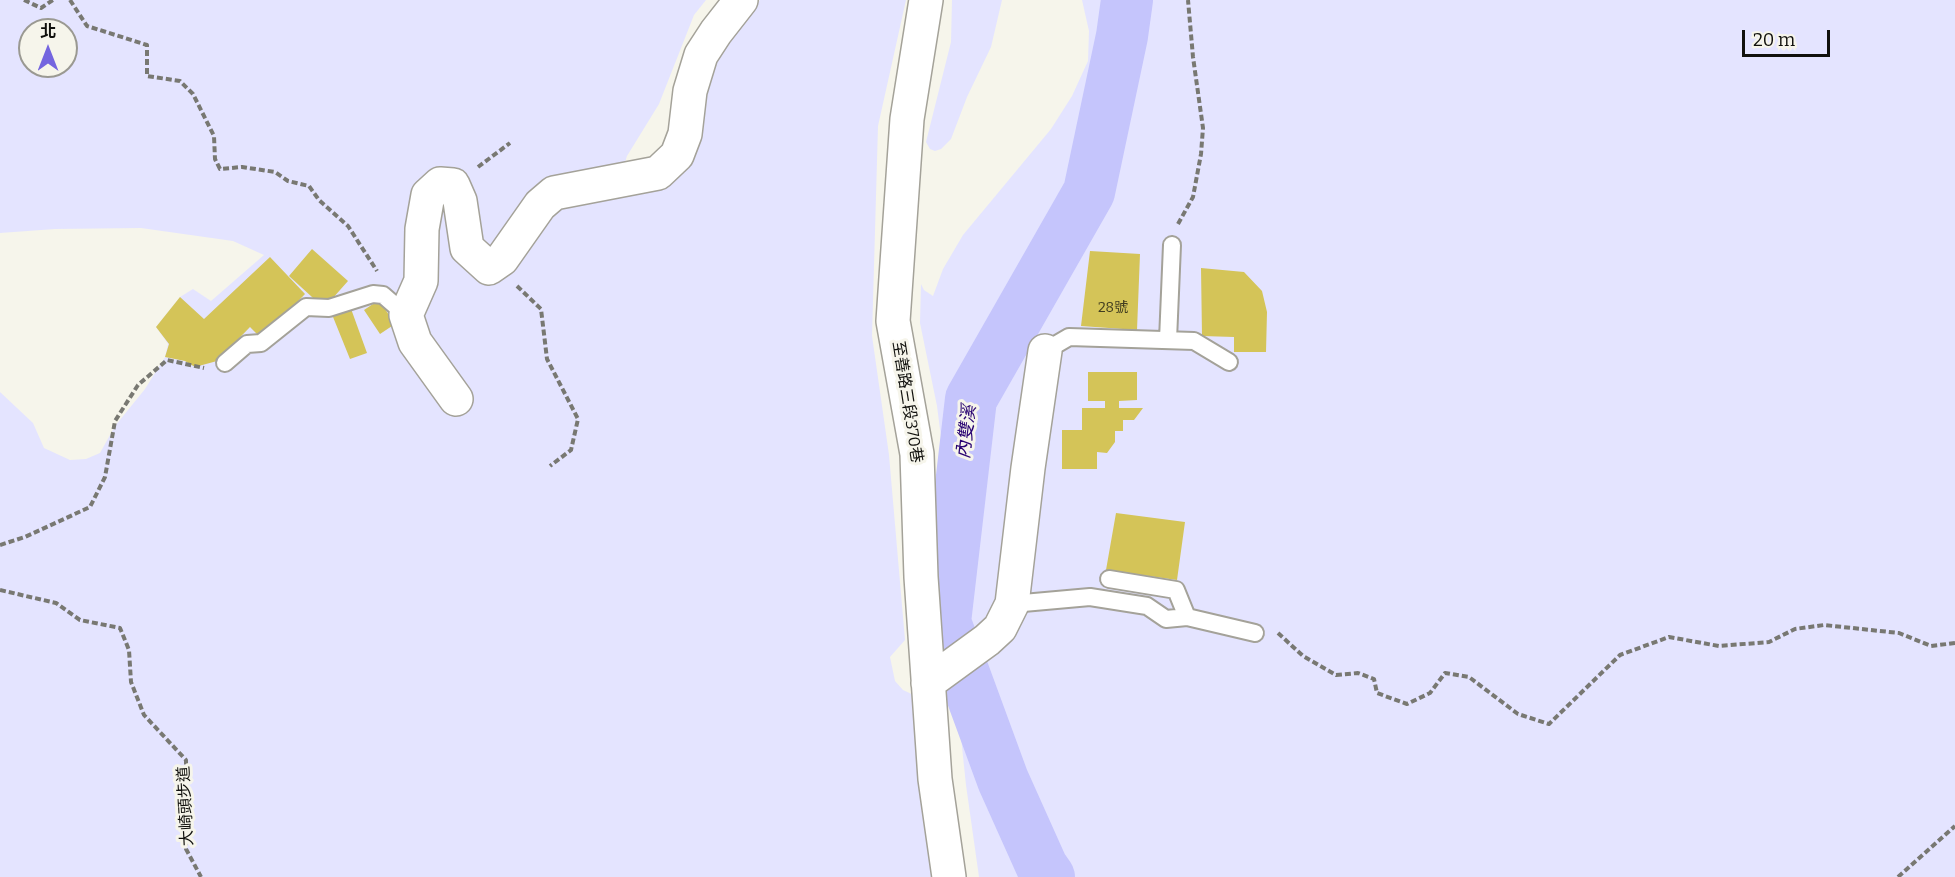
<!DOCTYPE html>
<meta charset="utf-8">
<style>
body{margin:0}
#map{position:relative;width:1955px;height:877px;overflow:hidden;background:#f6f5eb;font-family:Bitter,"Noto Sans TC",serif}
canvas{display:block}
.north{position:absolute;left:18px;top:18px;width:60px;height:60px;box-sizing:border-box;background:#f6f5eb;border:2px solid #9a9992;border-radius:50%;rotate:0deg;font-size:16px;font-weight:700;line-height:24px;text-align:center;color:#10100d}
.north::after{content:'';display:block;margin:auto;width:21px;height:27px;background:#7465df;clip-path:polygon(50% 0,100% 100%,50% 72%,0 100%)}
.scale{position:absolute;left:1742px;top:30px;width:88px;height:27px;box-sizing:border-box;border:3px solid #10100d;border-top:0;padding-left:8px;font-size:18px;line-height:21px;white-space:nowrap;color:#10100d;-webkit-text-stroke:4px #f6f5eb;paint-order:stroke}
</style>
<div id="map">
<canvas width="1955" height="877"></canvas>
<div class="north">北</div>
<div class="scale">20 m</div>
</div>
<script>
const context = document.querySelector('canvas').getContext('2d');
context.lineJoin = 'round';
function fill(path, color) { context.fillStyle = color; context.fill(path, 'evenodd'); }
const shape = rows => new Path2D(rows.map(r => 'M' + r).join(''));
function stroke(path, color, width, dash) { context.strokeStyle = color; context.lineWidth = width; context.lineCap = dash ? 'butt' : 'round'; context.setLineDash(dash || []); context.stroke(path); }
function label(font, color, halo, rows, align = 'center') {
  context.font = font + ' Bitter,"Noto Sans TC",serif'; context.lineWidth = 6; context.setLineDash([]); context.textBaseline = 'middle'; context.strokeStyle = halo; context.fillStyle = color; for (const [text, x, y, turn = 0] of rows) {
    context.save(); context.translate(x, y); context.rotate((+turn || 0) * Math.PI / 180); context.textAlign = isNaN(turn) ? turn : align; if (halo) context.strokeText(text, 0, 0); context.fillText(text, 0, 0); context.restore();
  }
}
const green = shape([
 [0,0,706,0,694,15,659,104,627,156,620,178,639,193,704,91,719,54,760,0,906,0,878,126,872,336,889,455,905,640,890,657,895,681,903,690,918,697,933,877,0,877,0,392,33,423,44,448,70,460,86,459,100,453,115,426,145,389,165,357,168,344,156,327,180,297,193,289,211,301,264,255,233,241,141,228,55,229,0,233],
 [30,30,66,30,66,66,30,66],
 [952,0,1002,0,991,47,967,97,951,139,941,149,935,151,930,149,926,142,951,42],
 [1082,0,1955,0,1955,877,979,877,966,785,955,680,943,614,942,547,946,476,937,406,920,323,921,284,924,290,933,296,943,269,963,235,1051,129,1072,96,1088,61,1089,31]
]);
const river = shape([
 [1049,877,1042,867,1003,780,945,622,971,399,1089,192,1122,36,1127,0]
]);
const building = shape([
 [312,249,348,281,324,308,289,276],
 [1090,251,1140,254,1137,330,1081,326],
 [270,257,305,294,262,339,250,327,217,361,195,367,185,361,165,357,169,344,156,327,180,297,204,319],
 [1201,268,1244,272,1262,291,1267,312,1266,352,1234,352,1234,337,1202,336],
 [379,300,395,324,380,334,364,310],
 [350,306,367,353,350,359,331,312],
 [1088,372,1137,372,1137,400,1119,401,1119,408,1143,408,1134,420,1123,420,1123,431,1115,431,1115,442,1107,453,1097,452,1097,469,1062,469,1062,430,1082,430,1082,408,1105,408,1105,401,1088,401],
 [1116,513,1185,522,1177,580,1106,570]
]);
const path = shape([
 [24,0,41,8,53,0],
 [70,0,87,26,147,45,147,76,180,81,193,94,214,136,215,159,220,169,242,167,275,172,288,181,309,186,319,200,348,226,377,271],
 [478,167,510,143],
 [1178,224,1193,197,1201,154,1203,128,1193,57,1188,0],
 [517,286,541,309,547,359,578,419,571,450,550,466],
 [0,545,25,537,90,507,105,477,115,421,138,385,167,360,204,368],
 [0,590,56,603,80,620,120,628,129,650,131,682,144,715,186,760,186,849,201,877],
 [1278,633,1303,656,1336,675,1358,673,1374,679,1377,693,1407,704,1430,693,1445,673,1469,677,1518,714,1549,724,1620,655,1669,637,1719,646,1769,642,1795,629,1824,625,1899,633,1931,646,1955,643],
 [1898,877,1955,826]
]);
const service = shape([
 [1168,340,1172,245],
 [1045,351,1069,337,1194,341,1229,362],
 [225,363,247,344,261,343,306,307,329,308,373,294,383,295,406,315],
 [1109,579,1176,590,1187,617],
 [1012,604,1090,597,1147,606,1166,619,1187,617,1255,633]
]);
const minor = shape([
 [926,0,907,119,893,321,917,454,921,577,935,779,949,877],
 [456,399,415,342,406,315,421,281,422,229,428,195,440,184,453,185,460,201,467,248,489,268,502,259,540,205,554,193,658,173,677,155,685,134,690,91,701,55,716,32,741,0],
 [928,683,987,640,1000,628,1012,604,1028,468,1045,351]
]);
const numberNames = [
 ["28號",1113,308]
];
const streetNames = [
 ["至善路三段370巷",907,402,81],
 ["大崎頭步道",186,806,-93]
];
const waterNames = [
 ["內雙溪",967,432,-83]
];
fill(green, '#e4e4ff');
stroke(river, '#c5c5fc', 52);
fill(building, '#d4c458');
stroke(service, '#a4a299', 20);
stroke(minor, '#a4a299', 36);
stroke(path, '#787872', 4, [6, 3]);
stroke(service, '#fff', 16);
stroke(minor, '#fff', 33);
label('14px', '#413d20', null, numberNames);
label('16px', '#10100d', '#f6f5eb', streetNames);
label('italic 18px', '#290472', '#f6f5eb', waterNames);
</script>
